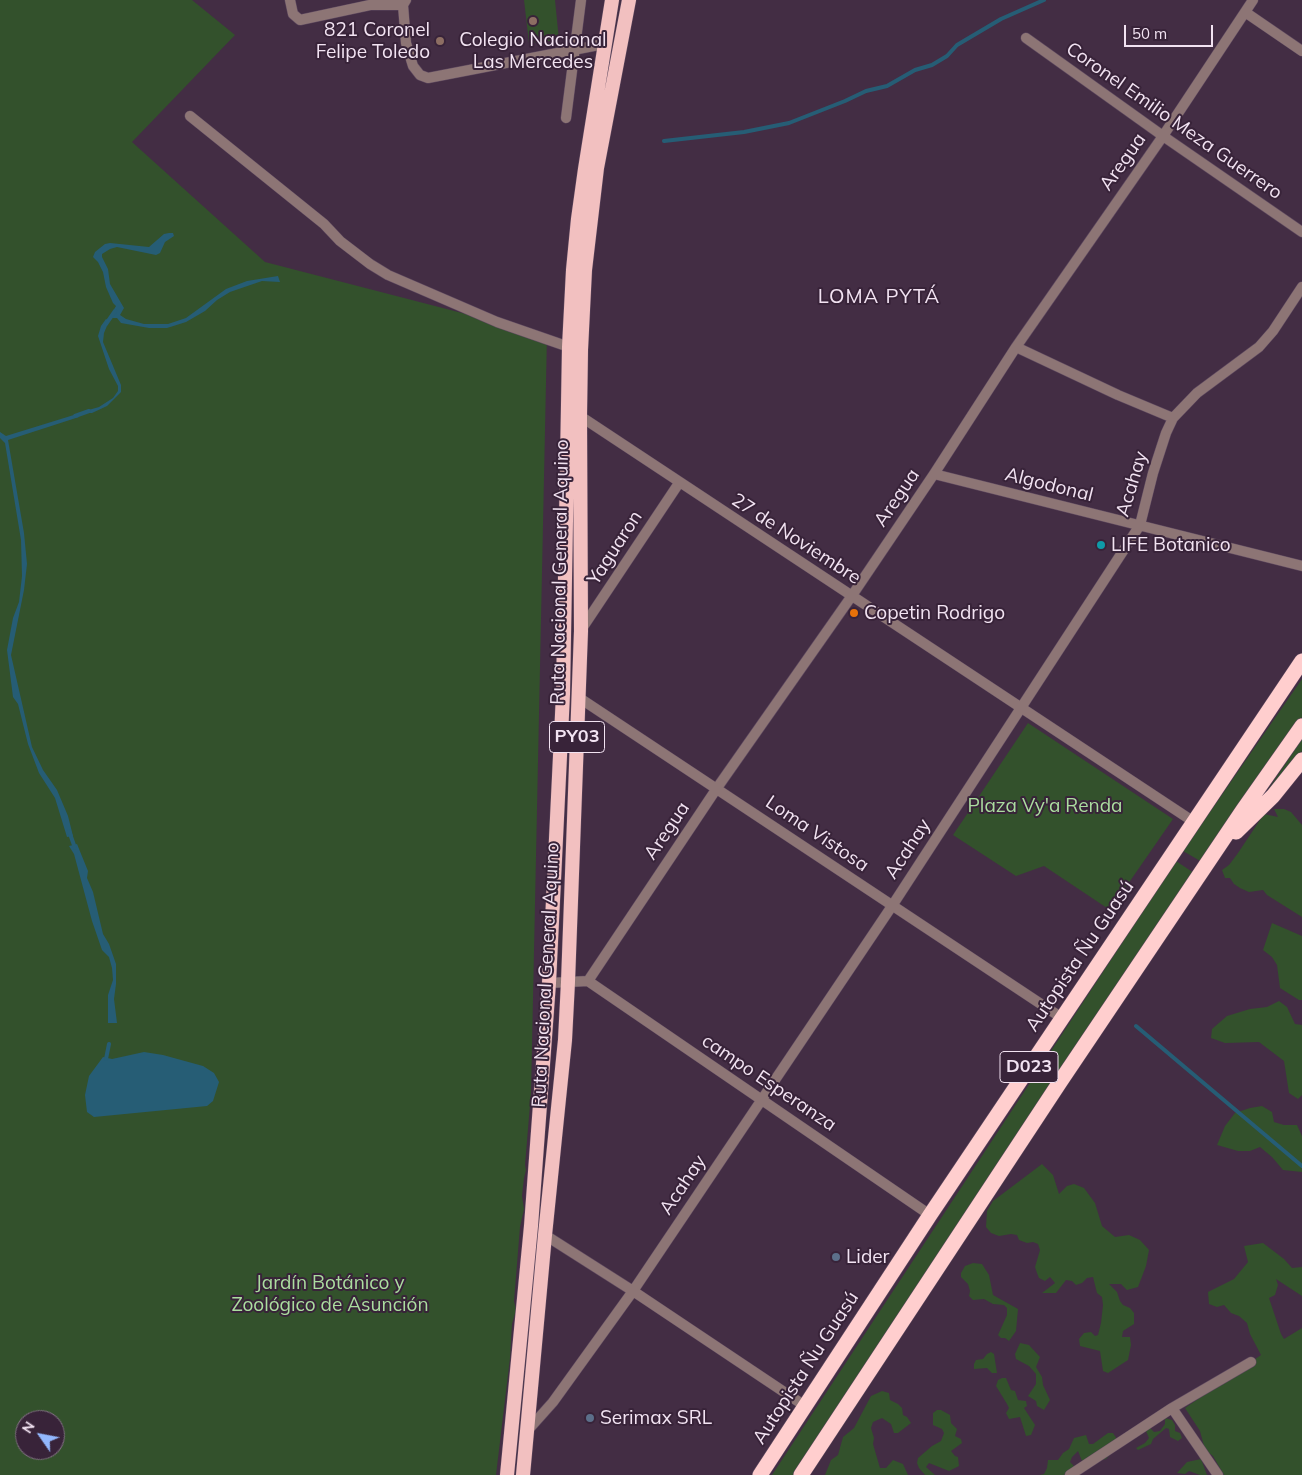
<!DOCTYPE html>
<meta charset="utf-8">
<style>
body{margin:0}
#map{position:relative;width:1302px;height:1475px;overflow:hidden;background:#432d44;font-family:Mulish,sans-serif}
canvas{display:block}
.north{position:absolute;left:15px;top:1410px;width:50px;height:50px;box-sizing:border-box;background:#382339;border:1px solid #827083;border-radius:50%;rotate:303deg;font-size:14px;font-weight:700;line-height:20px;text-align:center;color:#f2e3f2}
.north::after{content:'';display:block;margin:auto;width:18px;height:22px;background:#92b7fd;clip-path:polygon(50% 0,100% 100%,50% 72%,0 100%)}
.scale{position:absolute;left:1124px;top:25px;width:89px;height:22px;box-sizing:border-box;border:2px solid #f2e3f2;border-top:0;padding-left:6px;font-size:15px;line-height:18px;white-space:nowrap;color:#f2e3f2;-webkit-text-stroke:4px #382339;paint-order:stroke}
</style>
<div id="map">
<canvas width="1302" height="1475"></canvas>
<div class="north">N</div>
<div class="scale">50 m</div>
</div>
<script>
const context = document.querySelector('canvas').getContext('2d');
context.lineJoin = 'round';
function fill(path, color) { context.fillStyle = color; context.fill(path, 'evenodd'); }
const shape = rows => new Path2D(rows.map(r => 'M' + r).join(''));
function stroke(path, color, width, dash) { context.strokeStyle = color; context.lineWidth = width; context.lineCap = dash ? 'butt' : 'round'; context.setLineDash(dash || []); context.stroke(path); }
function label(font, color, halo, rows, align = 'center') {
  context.font = font + ' Mulish,sans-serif'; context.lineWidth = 4; context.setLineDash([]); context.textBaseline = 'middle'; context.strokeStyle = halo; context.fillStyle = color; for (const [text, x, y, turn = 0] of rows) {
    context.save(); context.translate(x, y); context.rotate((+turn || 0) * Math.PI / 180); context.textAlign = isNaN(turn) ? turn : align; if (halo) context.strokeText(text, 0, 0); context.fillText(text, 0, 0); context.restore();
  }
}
const green = shape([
 [0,0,192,0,235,35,132,142,265,262,547,335,531,1093,525,1165,526,1170,524,1178,522,1196,524,1209,520,1227,514,1301,516,1310,512,1324,510,1358,496,1475,0,1475],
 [25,1420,55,1420,55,1450,25,1450],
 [524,0,555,0,559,40,529,43],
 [1302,679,1302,717,1202,862,1183,851],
 [1028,723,1173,819,1110,910,1044,866,1016,876,953,835],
 [1302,739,1302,751,1264,798,1263,797],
 [1274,809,1284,809,1291,812,1302,825,1302,917,1267,895,1263,890,1249,892,1240,888,1234,884,1230,878,1225,878,1222,870,1229,865,1238,853,1264,814,1278,817],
 [1176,861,1194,873,793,1475,772,1475],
 [1272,923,1302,936,1302,1000,1299,1000,1280,988,1277,965,1272,957,1263,950],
 [1279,1001,1287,1007,1295,1024,1302,1025,1302,1095,1298,1099,1289,1093,1284,1061,1259,1042,1225,1043,1211,1038,1212,1029,1227,1016,1250,1009,1267,1007],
 [1262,1106,1272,1112,1274,1122,1284,1125,1297,1125,1302,1136,1302,1172,1283,1170,1272,1157,1260,1147,1250,1151,1238,1151,1217,1145,1225,1126,1235,1113,1250,1108],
 [1042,1164,1053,1175,1059,1194,1067,1186,1074,1184,1084,1188,1095,1203,1102,1226,1115,1237,1129,1235,1140,1240,1149,1250,1146,1266,1138,1287,1127,1290,1121,1284,1109,1284,1117,1292,1120,1301,1123,1305,1130,1308,1134,1313,1134,1324,1123,1331,1122,1337,1130,1337,1131,1345,1128,1360,1108,1373,1103,1371,1100,1351,1080,1346,1079,1339,1084,1333,1091,1332,1095,1336,1098,1335,1101,1323,1103,1305,1102,1297,1097,1293,1093,1277,1087,1278,1082,1283,1076,1285,1072,1281,1066,1280,1056,1293,1042,1293,1055,1283,1050,1277,1045,1281,1039,1278,1037,1273,1035,1267,1040,1250,1038,1244,1033,1242,1027,1243,1019,1240,1017,1235,1011,1234,999,1236,991,1233,986,1227,987,1211,993,1201],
 [1263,1243,1284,1259,1292,1268,1302,1267,1302,1296,1276,1279,1278,1285,1275,1295,1269,1298,1281,1334,1284,1339,1302,1328,1302,1475,1224,1475,1213,1456,1205,1450,1200,1431,1185,1408,1261,1355,1250,1334,1247,1323,1239,1316,1231,1313,1224,1305,1217,1307,1209,1304,1208,1292,1234,1279,1248,1262,1244,1246],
 [973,1263,982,1264,989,1275,993,1295,1018,1309,1016,1331,1009,1341,1005,1338,1001,1338,998,1335,1007,1315,1007,1308,1004,1305,993,1304,984,1299,973,1300,969,1296,970,1291,968,1284,961,1277,961,1273,965,1266],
 [1020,1343,1029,1345,1040,1357,1036,1367,1042,1377,1043,1385,1050,1400,1044,1410,1037,1406,1036,1401,1028,1396,1036,1384,1036,1374,1029,1366,1016,1359,1015,1354],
 [991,1352,994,1354,997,1373,992,1373,987,1368,974,1369,974,1364,976,1360,983,1359,987,1354],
 [1002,1378,1006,1378,1011,1390,1015,1391,1018,1400,1026,1401,1027,1406,1024,1408,1035,1425,1031,1435,1026,1436,1020,1417,1009,1419,1006,1413,1009,1408,1007,1404,996,1386,998,1380],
 [882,1391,889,1393,890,1400,898,1404,902,1408,903,1415,907,1417,911,1423,898,1433,894,1433,891,1424,882,1418,873,1422,871,1428,874,1438,873,1444,880,1468,886,1468,893,1460,903,1464,908,1475,825,1475,831,1460,838,1455,843,1437,854,1428,871,1396],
 [937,1410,941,1410,950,1415,951,1423,957,1429,955,1436,961,1439,962,1443,951,1451,955,1456,958,1457,959,1466,949,1471,929,1463,926,1467,935,1475,925,1475,919,1468,917,1463,918,1458,932,1446,941,1441,944,1433,942,1429,933,1425,933,1413],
 [1165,1418,1172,1420,1175,1425,1175,1431,1180,1433,1182,1438,1178,1441,1170,1437,1169,1429,1166,1428,1153,1439,1151,1444,1138,1450,1136,1448,1145,1443,1149,1438,1146,1431,1150,1428,1154,1432,1160,1431,1165,1424],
 [1108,1433,1113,1433,1120,1444,1106,1459,1098,1461,1090,1459,1082,1461,1078,1451,1072,1457,1070,1462,1074,1466,1070,1473,1066,1473,1064,1475,1040,1475,1044,1474,1047,1468,1048,1460,1058,1460,1063,1453,1069,1449,1074,1438,1086,1435,1089,1444,1093,1444],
 [1201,1459,1207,1475,1200,1475,1189,1471,1185,1474,1177,1473,1187,1462]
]);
const water = shape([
 [169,233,173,233,174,236,165,242,160,253,156,255,117,247,110,249,102,254,102,257,108,269,110,284,124,308,120,315,126,319,144,324,168,324,186,318,226,289,247,281,278,276,280,282,262,281,230,292,217,300,205,311,186,322,167,328,149,328,121,323,117,318,112,318,113,311,116,306,113,303,106,287,103,272,98,262,93,257,95,252,105,244,110,243,149,247,164,234],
 [106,319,109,321,104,333,103,342,121,385,121,392,107,406,92,413,86,413,85,411,99,407,113,398,118,391,118,386,109,369,98,336,101,326],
 [77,414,79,417,8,440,24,533,27,564,24,590,11,655,32,747,43,770,57,790,68,816,73,836,67,837,55,798,39,773,28,744,18,704,13,697,7,650,13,618,19,602,22,576,21,540,5,443,0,438,0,432,6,436],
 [77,844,88,871,87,878,93,892,103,934,109,944,116,964,116,984,114,999,117,1023,108,1023,108,995,113,980,112,968,109,957,102,950,92,921,74,854,69,846],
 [144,1052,163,1055,203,1066,214,1073,219,1082,213,1101,207,1106,94,1117,87,1112,85,1095,89,1076,103,1057,112,1059]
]);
const stream = shape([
 [664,141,744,132,789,123,845,101,866,91,887,86,915,70,932,65,947,56,957,45,1001,19,1044,0],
 [106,324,115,311],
 [75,416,89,411],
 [69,831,75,848],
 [1136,1026,1302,1166],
 [106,1059,109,1044]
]);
const minor = shape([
 [290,0,293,14,300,20,370,5,403,5],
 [406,0,403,5,406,43,413,66,420,75,428,78,604,44],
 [1245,12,1302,51],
 [1026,38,1163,136,1302,232],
 [190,116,324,224,340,241,370,264,388,275,497,322,569,347],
 [566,118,581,0],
 [1016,347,1118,395,1173,418],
 [580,416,1194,822],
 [934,474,1302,566],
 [581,630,679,483],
 [578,697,1062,1018],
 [588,981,930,1215],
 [549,983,588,981,717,788,851,597,934,474,1016,347,1163,136,1253,0],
 [545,1235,633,1291,805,1406],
 [1172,1408,1218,1475],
 [528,1430,553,1402,633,1291,892,906,1140,525,1153,473,1166,433,1173,418,1197,393,1259,347,1273,331,1302,287],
 [1070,1475,1172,1408,1251,1362]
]);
const trunk = shape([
 [507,1475,531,1226,549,983,563,694,569,347,573,270,578,219,585,169,612,0],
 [523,1475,545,1235,565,1040,568,982,581,631,580,416,581,350,585,270,597,168,629,0]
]);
const motorway = shape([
 [1236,832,1273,796,1302,760],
 [760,1475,930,1215,1302,661],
 [801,1475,1060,1082,1243,810,1302,726]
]);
const markers = [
 [533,21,5,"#8d6e63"],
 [440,41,5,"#8d6e63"],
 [1101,545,5,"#0f9aa8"],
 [854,613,5,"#e8710a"],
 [836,1257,5,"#5c6f8a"],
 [590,1418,5,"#5c6f8a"]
];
const shields = [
 [577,737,55],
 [1029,1067,58]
];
const shieldNames = [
 ["PY03",577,737],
 ["D023",1029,1067]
];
const poiNames = [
 ["821 Coronel",430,30,"right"],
 ["Felipe Toledo",430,52,"right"],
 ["Colegio Nacional",533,40,"center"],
 ["Las Mercedes",533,62,"center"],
 ["LIFE Botanico",1111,545],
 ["Copetin Rodrigo",864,613],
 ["Lider",846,1257],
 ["Serimax SRL",600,1418]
];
const streetNames = [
 ["Coronel Emilio Meza Guerrero",1174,121,35],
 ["Aregua",1123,162,-55],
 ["Acahay",1132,484,-73],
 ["Algodonal",1049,485,14],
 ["Aregua",897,498,-56],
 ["27 de Noviembre",796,539,33],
 ["Yaguaron",615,548,-57],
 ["Ruta Nacional General Aquino",560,572,-89],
 ["Aregua",667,831,-56],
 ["Loma Vistosa",817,834,34],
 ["Acahay",908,849,-57],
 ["Autopista Ñu Guasú",1080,956,-56],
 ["Ruta Nacional General Aquino",546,975,-87],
 ["campo Esperanza",769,1083,34],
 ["Acahay",683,1185,-56],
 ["Autopista Ñu Guasú",806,1368,-57]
];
const parkNames = [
 ["Plaza Vy'a Renda",1045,806],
 ["Jardín Botánico y",330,1283],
 ["Zoológico de Asunción",330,1305]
];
const neighbourhoodNames = [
 ["LOMA PYTÁ",879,297]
];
fill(green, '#33512c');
fill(water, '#265d75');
stroke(stream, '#265d75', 4);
stroke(minor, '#5f4a60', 11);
stroke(trunk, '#5f4a60', 15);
stroke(motorway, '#5f4a60', 16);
stroke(minor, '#8d7575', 10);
stroke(trunk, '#f2c0c0', 14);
stroke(motorway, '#ffcece', 15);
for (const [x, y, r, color] of markers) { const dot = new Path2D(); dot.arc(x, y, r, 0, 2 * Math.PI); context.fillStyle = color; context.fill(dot); stroke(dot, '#382339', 2); }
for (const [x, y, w] of shields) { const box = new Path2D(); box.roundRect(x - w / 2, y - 15.5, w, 31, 4); context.fillStyle = '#382339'; context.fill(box); stroke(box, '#f2e3f2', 1); }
label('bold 18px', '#f2e3f2', null, shieldNames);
label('19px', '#f2e3f2', '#382339', poiNames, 'left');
label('19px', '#f2e3f2', '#382339', streetNames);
label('19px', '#abdd9f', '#382339', parkNames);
context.letterSpacing = '1px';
label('20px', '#f2e3f2', '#382339', neighbourhoodNames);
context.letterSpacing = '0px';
</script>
